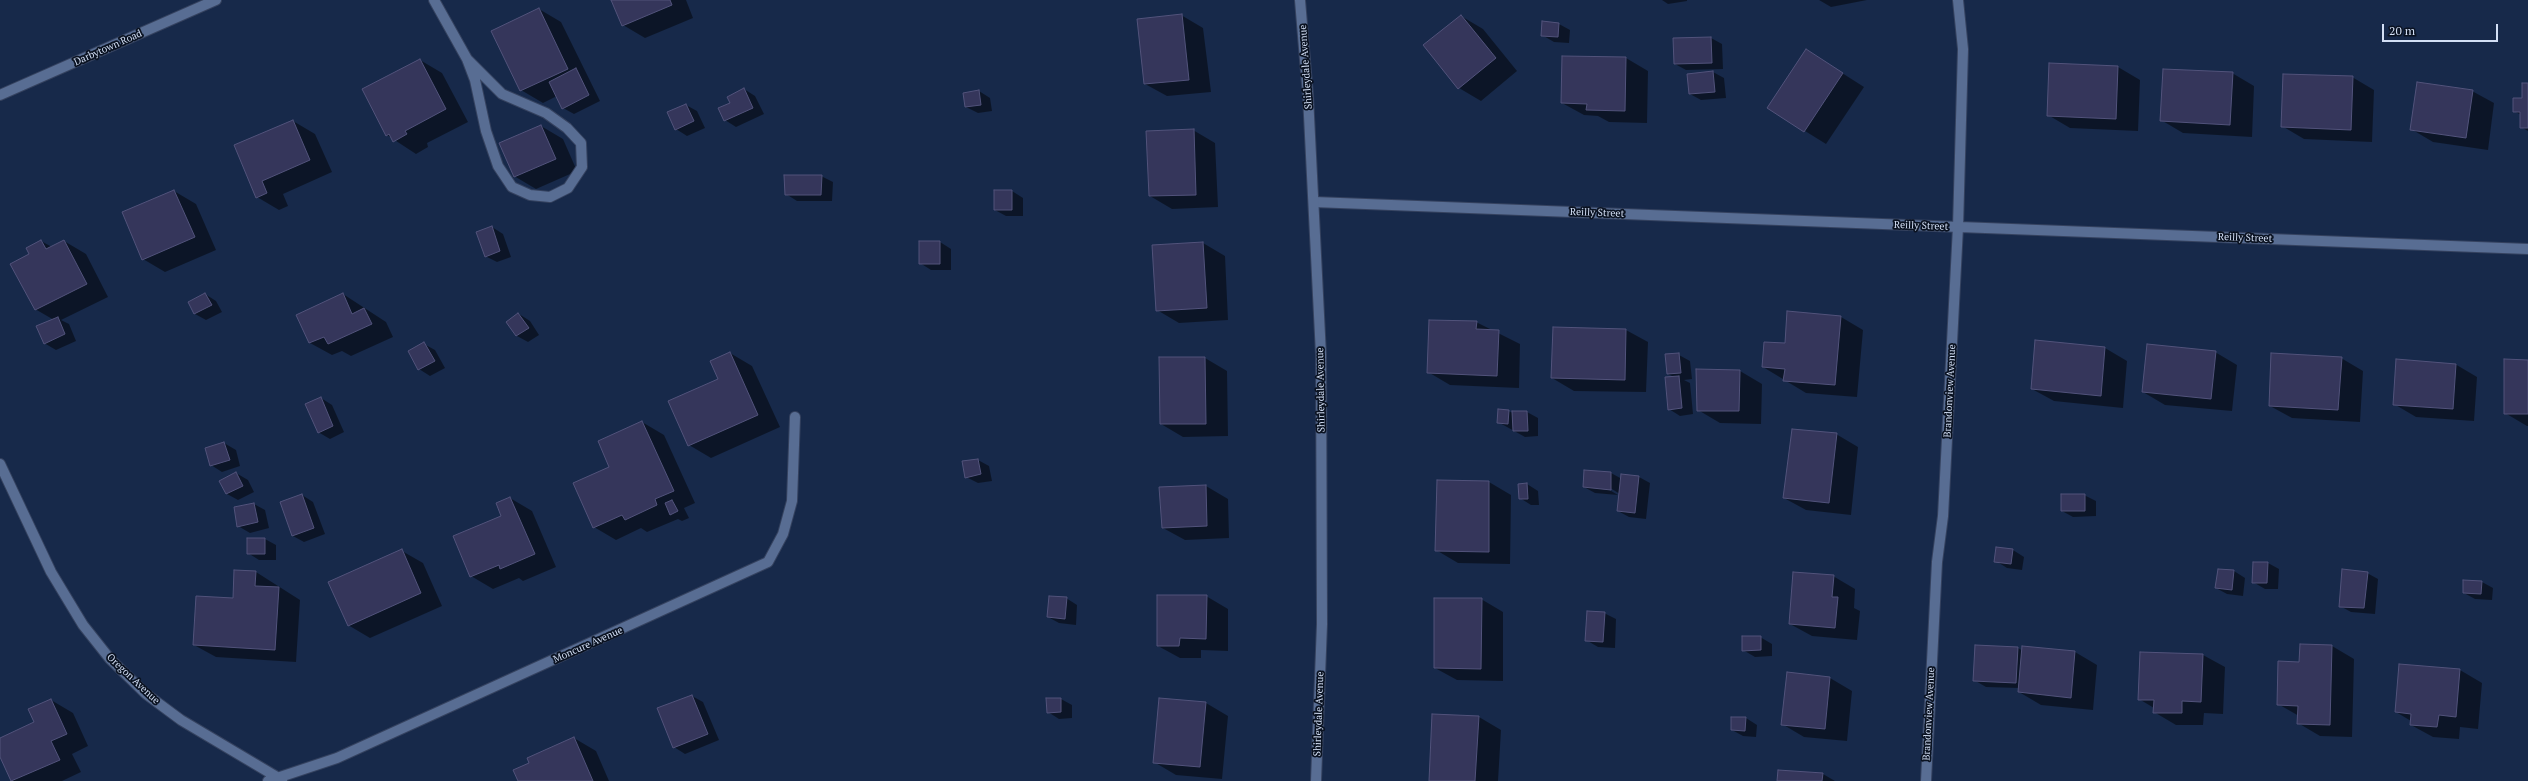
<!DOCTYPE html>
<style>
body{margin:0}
#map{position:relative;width:2528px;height:781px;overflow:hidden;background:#17294a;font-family:"PT Serif",serif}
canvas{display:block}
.scale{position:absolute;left:2382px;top:24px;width:116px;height:18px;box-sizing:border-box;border:2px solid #d3dff5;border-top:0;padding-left:5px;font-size:12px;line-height:14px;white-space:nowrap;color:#d3dff5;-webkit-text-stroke:3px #0a1221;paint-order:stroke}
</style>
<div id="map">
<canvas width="2528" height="781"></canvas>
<div class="scale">20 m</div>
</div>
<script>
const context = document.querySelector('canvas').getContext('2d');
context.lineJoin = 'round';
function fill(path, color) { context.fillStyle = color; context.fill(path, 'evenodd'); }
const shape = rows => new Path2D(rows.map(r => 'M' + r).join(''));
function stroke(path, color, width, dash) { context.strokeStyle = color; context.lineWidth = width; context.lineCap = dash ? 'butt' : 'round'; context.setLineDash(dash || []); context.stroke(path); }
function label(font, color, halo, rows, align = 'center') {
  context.font = font + ' "PT Serif",serif'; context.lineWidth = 3.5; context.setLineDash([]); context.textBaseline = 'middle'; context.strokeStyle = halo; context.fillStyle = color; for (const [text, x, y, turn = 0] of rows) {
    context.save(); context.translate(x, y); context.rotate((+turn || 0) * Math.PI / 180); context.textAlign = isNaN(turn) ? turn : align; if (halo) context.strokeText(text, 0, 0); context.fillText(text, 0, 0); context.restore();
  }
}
const shadow = shape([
 [612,0,686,0,693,18,645,38,623,25],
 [1662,0,1687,0,1687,1,1668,4],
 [1819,0,1867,0,1831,7],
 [539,9,561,22,600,101,574,114,563,108,557,96,543,103,521,90],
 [1181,15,1203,28,1211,92,1167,96,1145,84],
 [1461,16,1483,29,1517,71,1481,101,1459,88],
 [1559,24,1570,30,1569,43,1554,42,1542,35],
 [1711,38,1722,44,1723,69,1686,70,1675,64],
 [1806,50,1864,87,1826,144,1768,108],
 [1626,58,1648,71,1647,123,1609,122,1598,116,1584,115,1562,103],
 [420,60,442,73,468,122,427,143,428,147,416,154,387,135],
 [2118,67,2140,80,2138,131,2070,128,2048,115],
 [1713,72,1724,78,1726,98,1701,100,1690,94],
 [2232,73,2254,86,2252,137,2183,133,2161,120],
 [2352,77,2374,90,2372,142,2304,139,2282,126],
 [2528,84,2528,131,2521,127,2521,115,2514,111,2523,99],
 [744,89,755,96,764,114,736,127,725,120],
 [979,91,990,98,992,111,978,113,966,107],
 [2472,91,2494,103,2488,150,2433,142,2411,129],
 [686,105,697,111,705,128,687,136,676,129],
 [293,121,315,134,332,172,283,194,288,206,279,210,257,197,235,146],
 [541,126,563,139,577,171,536,189,514,176],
 [1193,130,1215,143,1218,207,1172,209,1150,196],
 [821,176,833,182,832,201,797,201,786,194],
 [174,191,196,204,216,250,165,272,143,259],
 [1012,191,1023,198,1023,216,1006,216,995,210],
 [492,227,503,234,511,257,497,262,485,256],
 [41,241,52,247,64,241,86,254,108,297,61,320,69,324,76,341,56,350,44,343,54,320,35,309,30,255],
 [920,242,940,242,951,249,951,270,931,270,920,263],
 [1203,243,1225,256,1228,320,1179,323,1157,310],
 [205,294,216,301,222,312,206,320,195,314,189,302],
 [343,294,386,322,393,337,351,356,342,351,332,355,310,343,297,315],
 [519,314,530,321,539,335,528,342,517,336],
 [1841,317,1863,330,1857,397,1806,393,1763,367],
 [1476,322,1520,344,1519,388,1450,385,1428,372],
 [1626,330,1648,342,1646,392,1574,391,1552,378],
 [2036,341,2105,348,2127,361,2123,408,2054,401,2032,389],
 [424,344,435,350,445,368,430,376,419,369],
 [2215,352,2237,365,2232,411,2165,405,2143,392],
 [730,353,752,366,780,427,711,458,689,445],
 [1679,355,1690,361,1692,379,1684,380,1690,383,1693,414,1680,416,1669,409,1674,377,1668,374],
 [1160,358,1205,358,1227,371,1228,436,1183,437,1161,424],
 [2341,358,2363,371,2360,422,2292,418,2270,406],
 [2528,361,2528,426,2527,426,2505,413],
 [2455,364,2477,377,2474,421,2416,417,2394,404],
 [1740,371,1762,384,1761,424,1720,423,1698,410],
 [321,398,332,405,344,432,330,439,318,432],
 [1508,411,1513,413,1527,412,1538,418,1538,436,1525,437,1498,422],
 [642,422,664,435,695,503,684,508,689,518,682,521,678,519,647,532,641,528,616,540,594,527,611,467],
 [1836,434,1858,447,1851,515,1806,510,1784,498],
 [224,443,236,450,240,466,222,472,211,465],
 [978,460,989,466,992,481,978,483,966,477],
 [1585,471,1611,473,1622,479,1639,477,1650,483,1646,519,1629,517,1618,511,1620,494,1607,486,1606,488,1618,495,1595,493,1584,487],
 [236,473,248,480,254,492,238,500,227,494],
 [1438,481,1489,482,1511,495,1510,564,1458,563,1436,550],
 [1527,484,1538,491,1539,505,1531,505,1520,498,1519,485],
 [1206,486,1228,499,1229,538,1185,540,1163,528],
 [302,495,313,502,325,534,304,542,293,536,281,503],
 [2084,495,2096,501,2096,516,2073,517,2062,511],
 [510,498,532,511,556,567,523,581,519,578,493,589,471,576],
 [254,504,265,510,269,528,250,533,238,526],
 [265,539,276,545,276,560,259,560,248,553],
 [2013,550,2024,557,2022,570,2007,568,1996,561],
 [402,551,423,563,442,606,370,638,348,625],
 [2268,563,2279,569,2278,589,2265,589,2253,582],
 [2219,570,2234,571,2245,578,2243,596,2227,594,2216,588],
 [256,572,300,600,296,662,216,657,194,645],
 [2367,573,2378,579,2375,614,2351,612,2340,606],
 [1833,576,1855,589,1854,608,1860,611,1857,640,1812,636,1790,624],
 [2482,582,2493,588,2492,600,2475,599,2464,593],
 [1206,596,1228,609,1228,651,1201,650,1201,658,1180,658,1158,646],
 [1066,598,1077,605,1076,625,1059,623,1048,617],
 [1481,599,1503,612,1503,681,1457,680,1435,668],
 [1604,613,1616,619,1615,648,1598,647,1586,640],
 [1760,637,1772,644,1772,656,1755,657,1743,650],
 [2332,646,2354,659,2352,737,2320,736,2298,723,2299,716,2278,704,2300,663],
 [2018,648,2023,651,2075,652,2097,665,2093,710,2041,705,2019,692,2019,688,1986,687,1974,680],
 [2141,653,2203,655,2225,667,2223,714,2204,713,2203,725,2176,725,2154,712,2154,708,2139,699],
 [2400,665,2460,670,2482,683,2478,729,2460,727,2459,739,2433,737,2411,725,2411,721,2396,712],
 [1788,673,1830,678,1852,691,1847,741,1804,737,1782,724],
 [692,696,703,702,719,740,685,754,674,747],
 [1061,699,1072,705,1072,718,1059,719,1048,712],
 [51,700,73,713,88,746,72,754,81,772,62,781,12,781,0,754,0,739,35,723],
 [1206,703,1228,716,1222,779,1176,775,1154,762],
 [1479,717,1501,730,1498,781,1430,781],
 [1746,718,1757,725,1756,737,1743,736,1732,730],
 [574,738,596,751,609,781,519,781,531,763],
 [1823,774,1835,781,1778,781]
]);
const building = shape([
 [611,0,670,0,672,5,622,26,611,0],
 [539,8,568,69,520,91,491,31,539,8],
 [1182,14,1189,80,1144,84,1137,19,1182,14],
 [1461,15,1496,58,1458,89,1423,45,1461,15],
 [1542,21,1559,23,1558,37,1541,36,1542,21],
 [1711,37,1712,63,1674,64,1673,38,1711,37],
 [1806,49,1843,73,1804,132,1767,108,1806,49],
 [1562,56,1626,57,1625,111,1586,110,1587,104,1561,103,1562,56],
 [420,59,446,109,405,131,407,134,393,142,389,134,386,136,362,89,420,59],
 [2049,63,2118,66,2116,119,2047,116,2049,63],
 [576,68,589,95,562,109,549,82,576,68],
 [2163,69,2233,72,2230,125,2160,121,2163,69],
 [1713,71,1715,92,1689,94,1687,74,1713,71],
 [2283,74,2353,76,2351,130,2281,127,2283,74],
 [2417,82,2473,90,2466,138,2410,130,2417,82],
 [2522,83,2528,83,2528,128,2520,128,2520,112,2513,112,2513,98,2522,98,2522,83],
 [744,88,753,108,724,121,718,108,730,103,727,97,744,88],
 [979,90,981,105,965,107,963,93,979,90],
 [686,104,694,121,675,130,667,112,686,104],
 [293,120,310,160,262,181,267,193,256,198,234,145,293,120],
 [541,125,556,159,514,177,499,143,541,125],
 [1194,129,1196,195,1149,196,1146,131,1194,129],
 [784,175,822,175,821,195,785,195,784,175],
 [174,190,195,237,142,260,122,212,174,190],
 [994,190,1012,190,1012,210,994,210,994,190],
 [492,226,500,251,485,257,476,232,492,226],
 [41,240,46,249,64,240,87,284,35,310,10,264,29,254,26,248,41,240],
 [919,241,940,241,940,264,919,264,919,241],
 [1203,242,1207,308,1156,311,1152,245,1203,242],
 [205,293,212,305,194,314,188,302,205,293],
 [343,293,352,314,364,308,372,324,328,344,324,337,309,343,296,315,343,293],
 [1787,311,1841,316,1835,385,1783,381,1785,369,1762,367,1764,342,1785,343,1787,311],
 [518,313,529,328,516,336,506,322,518,313],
 [58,317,65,334,44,344,36,326,58,317],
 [1429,320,1477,321,1476,329,1499,330,1497,376,1427,373,1429,320],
 [1553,327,1626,329,1625,380,1551,378,1553,327],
 [2035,340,2105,347,2101,396,2031,389,2035,340],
 [424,342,435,361,418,370,408,351,424,342],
 [2147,344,2216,351,2211,399,2142,392,2147,344],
 [730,352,758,415,688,446,668,401,718,379,710,361,730,352],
 [1679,353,1681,373,1667,374,1665,354,1679,353],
 [2271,353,2342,357,2338,410,2269,406,2271,353],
 [1159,357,1205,357,1206,424,1160,424,1159,357],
 [2396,359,2456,364,2453,409,2393,405,2396,359],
 [2504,359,2528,360,2528,414,2504,414,2504,359],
 [1696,369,1740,370,1739,411,1697,411,1696,369],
 [1679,376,1682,408,1668,410,1665,377,1679,376],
 [321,397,333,426,318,433,305,404,321,397],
 [1498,409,1509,410,1508,424,1497,423,1498,409],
 [1512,411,1527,411,1528,431,1513,431,1512,411],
 [642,421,674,491,655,499,657,505,625,520,622,515,593,528,573,483,609,467,598,441,642,421],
 [1792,429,1837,433,1829,503,1783,498,1792,429],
 [224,442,230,460,210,466,205,448,224,442],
 [978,459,981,474,965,478,962,461,978,459],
 [1584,470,1611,472,1611,490,1583,487,1584,470],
 [236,472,243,486,226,494,219,481,236,472],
 [1621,474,1639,476,1635,513,1617,511,1621,474],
 [1437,480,1489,481,1489,552,1435,551,1437,480],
 [1527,483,1528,499,1519,499,1518,484,1527,483],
 [1206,485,1207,526,1162,528,1159,487,1206,485],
 [302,494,314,528,292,536,280,502,302,494],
 [2061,494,2085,494,2085,511,2061,511,2061,494],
 [510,497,535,554,500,569,499,565,470,577,453,536,501,516,496,503,510,497],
 [672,500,678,511,670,515,665,503,672,500],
 [254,503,258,522,237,527,234,507,254,503],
 [247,538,265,538,265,554,247,554,247,538],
 [1996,547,2013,549,2011,564,1994,562,1996,547],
 [402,549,421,593,348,626,328,582,402,549],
 [2253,562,2268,562,2267,583,2252,583,2253,562],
 [2218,569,2234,570,2232,590,2215,588,2218,569],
 [2342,569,2368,572,2364,608,2339,607,2342,569],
 [234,570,256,571,255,586,279,587,275,650,193,645,196,596,233,598,234,570],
 [1793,572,1834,575,1832,597,1838,597,1835,628,1789,624,1793,572],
 [2463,580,2482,581,2481,594,2463,593,2463,580],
 [1157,595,1207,595,1206,639,1180,638,1179,646,1157,646,1157,595],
 [1049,596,1067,597,1065,619,1047,617,1049,596],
 [1434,598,1482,598,1481,669,1434,668,1434,598],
 [1587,611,1605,612,1603,642,1585,641,1587,611],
 [1742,636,1761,636,1761,650,1742,651,1742,636],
 [2300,644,2332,645,2330,725,2297,724,2298,706,2277,705,2278,661,2299,662,2300,644],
 [1975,645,2018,647,2016,683,1973,681,1975,645],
 [2022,646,2075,651,2071,698,2018,692,2022,646],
 [2140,652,2203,654,2201,702,2182,701,2182,713,2153,713,2154,700,2138,700,2140,652],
 [2399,664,2460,669,2456,717,2439,715,2437,727,2410,725,2411,714,2395,712,2399,664],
 [1787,672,1830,677,1825,729,1781,725,1787,672],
 [692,695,708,734,673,748,657,708,692,695],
 [1046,698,1061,698,1061,712,1047,713,1046,698],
 [1159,698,1206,702,1200,767,1153,763,1159,698],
 [51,699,67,734,51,741,60,760,11,781,0,757,0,738,34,722,28,709,51,699],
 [1432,714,1479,716,1475,781,1429,781,1432,714],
 [1731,717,1746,717,1745,731,1731,730,1731,717],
 [574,737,593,781,518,781,513,770,529,763,527,758,574,737],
 [1778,770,1823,773,1822,781,1777,781,1778,770]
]);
const lane = shape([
 [434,0,467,59,475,80,486,131,498,166,512,187,530,195,550,197,568,188,582,167,581,143,567,128,546,113,502,94,467,59]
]);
const street = shape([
 [1314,202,2528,249],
 [0,464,51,572,83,625,110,659,146,694,181,720,282,780],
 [268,781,337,758,768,562,783,534,792,501,795,417],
 [1926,781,1937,562,1943,516,1958,227,1963,49,1958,0]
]);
const secondary = shape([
 [1300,0,1308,96,1321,355,1322,624,1316,781],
 [0,95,216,0]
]);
const streetNames = [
 ["Darbytown Road",108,48,-24],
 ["Shirleydale Avenue",1306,67,-94],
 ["Reilly Street",1597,213,2],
 ["Reilly Street",1921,226,2],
 ["Reilly Street",2245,238,2],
 ["Shirleydale Avenue",1321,390,-91],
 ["Brandonview Avenue",1950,391,-87],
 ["Moncure Avenue",588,645,-24],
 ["Oregon Avenue",133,679,43],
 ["Shirleydale Avenue",1319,714,-88],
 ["Brandonview Avenue",1929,714,-87]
];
fill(shadow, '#0007');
fill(building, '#35365b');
stroke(building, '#52537b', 1);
stroke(lane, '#35425f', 12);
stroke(street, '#35425f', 12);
stroke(secondary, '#35425f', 12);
stroke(lane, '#586d93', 10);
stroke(street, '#586d93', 10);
stroke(secondary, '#586d93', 10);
label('10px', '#d3dff5', '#0a1221', streetNames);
</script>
